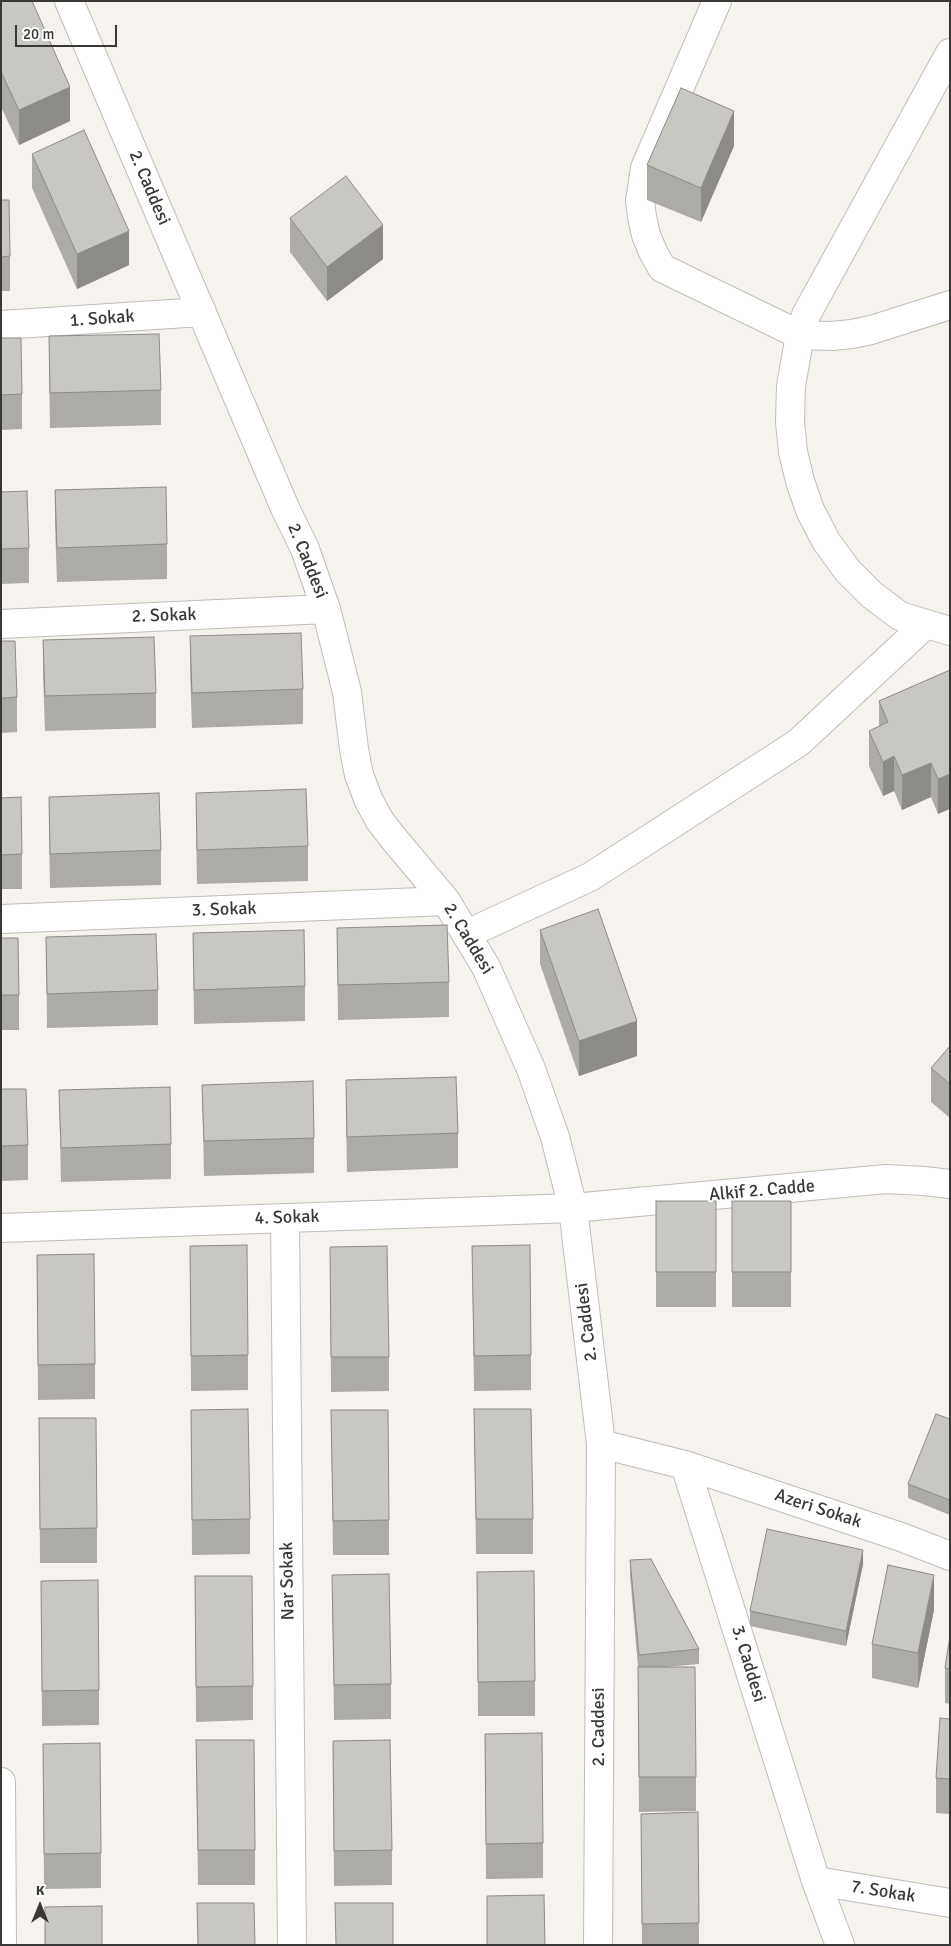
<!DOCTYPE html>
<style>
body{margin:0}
#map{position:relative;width:951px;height:1946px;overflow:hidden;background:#f6f3ee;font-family:Signika,sans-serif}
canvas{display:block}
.frame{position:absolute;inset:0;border:2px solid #393836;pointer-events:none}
.north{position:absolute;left:15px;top:1881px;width:50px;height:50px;-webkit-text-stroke:4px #fff;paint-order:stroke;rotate:0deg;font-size:14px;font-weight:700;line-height:20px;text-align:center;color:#393836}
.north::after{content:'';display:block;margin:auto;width:18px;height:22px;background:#393836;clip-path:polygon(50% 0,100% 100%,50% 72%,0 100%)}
.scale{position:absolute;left:15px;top:25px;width:102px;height:22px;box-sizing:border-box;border:2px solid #393836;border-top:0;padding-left:6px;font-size:15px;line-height:18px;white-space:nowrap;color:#393836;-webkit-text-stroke:4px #fff;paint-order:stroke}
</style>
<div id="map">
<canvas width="951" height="1946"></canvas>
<div class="frame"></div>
<div class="north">K</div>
<div class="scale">20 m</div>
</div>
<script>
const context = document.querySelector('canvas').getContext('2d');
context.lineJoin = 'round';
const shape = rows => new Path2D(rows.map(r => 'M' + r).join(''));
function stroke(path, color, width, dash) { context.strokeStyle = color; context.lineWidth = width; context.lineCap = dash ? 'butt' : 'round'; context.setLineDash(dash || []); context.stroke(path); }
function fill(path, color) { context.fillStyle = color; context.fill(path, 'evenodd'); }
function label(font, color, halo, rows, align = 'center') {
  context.font = font + ' Signika,sans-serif'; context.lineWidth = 4; context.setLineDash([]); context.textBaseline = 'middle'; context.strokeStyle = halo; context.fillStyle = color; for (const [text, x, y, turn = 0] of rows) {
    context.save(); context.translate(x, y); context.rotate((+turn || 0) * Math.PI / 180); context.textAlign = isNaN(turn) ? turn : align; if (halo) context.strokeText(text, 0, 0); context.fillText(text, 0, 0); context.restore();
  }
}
const minor = shape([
 [69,1,285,508,305,549,326,609,347,692,354,749,359,775,369,801,380,821,394,839,446,901,486,967,531,1069,555,1137,573,1208,601,1444,598,1945],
 [717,1,645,168,640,201,642,217,646,235,653,252,662,268,800,335,832,336,852,334,871,330,950,305],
 [950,53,806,315,800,335,791,386,790,422,793,452,800,481,810,510,826,541,847,570,872,595,900,616,950,631],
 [1,325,202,312],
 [1,624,326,609],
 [1,919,446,901],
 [467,934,590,877,798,743,926,624],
 [285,1218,292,1945],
 [1,1228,573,1208,886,1179,924,1181,950,1184],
 [601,1444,685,1465,816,1881,840,1945],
 [685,1465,901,1537,950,1556],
 [1,1782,2,1945],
 [816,1881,950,1903]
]);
const wall = shape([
 [1,1,70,121,19,145,1,107],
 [734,146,701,222,647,200,647,165],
 [32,154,129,265,77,289,32,188],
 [1,200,10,256,10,291,1,291],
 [290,218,383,259,327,301,290,252],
 [49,336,161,390,161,425,50,428,49,371],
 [1,338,22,394,22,429,1,430],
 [55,490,167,544,167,579,57,582,55,525],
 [1,492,29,548,29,583,1,584],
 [190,636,303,689,303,724,192,728,190,670],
 [43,640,156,693,156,728,45,731,43,674],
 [1,641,17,697,17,732,1,733],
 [950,670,938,814,931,797,902,810,894,791,883,796,869,766,869,731,879,727,879,701],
 [196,793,308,846,308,881,197,884,196,827],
 [49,797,161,850,161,885,50,888,49,831],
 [1,798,22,854,22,889,1,889],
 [337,928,449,982,449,1017,338,1020],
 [540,930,637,1056,579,1076,540,964],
 [193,933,305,986,305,1021,194,1024],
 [46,937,158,990,158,1025,47,1028],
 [1,938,19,995,19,1030,1,1030],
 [950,1046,950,1118,931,1102,931,1068],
 [346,1080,458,1133,458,1168,347,1172,346,1115],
 [202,1085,314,1138,314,1173,204,1176],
 [1,1089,28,1145,28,1180,1,1181],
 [59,1090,171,1144,171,1179,61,1182],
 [656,1201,716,1201,716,1307,656,1307],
 [732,1201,791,1201,791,1307,732,1307],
 [190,1246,248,1355,248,1390,191,1391],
 [472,1246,531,1355,531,1390,474,1391],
 [330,1247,389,1357,389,1391,331,1392],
 [37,1255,95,1364,95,1399,38,1400],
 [474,1409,533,1519,533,1554,476,1554],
 [191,1410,250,1519,250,1554,192,1555],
 [331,1410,389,1520,389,1555,333,1555],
 [39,1418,97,1528,97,1563,40,1563],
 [950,1419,950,1515,908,1498,908,1484],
 [630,1560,699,1649,699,1664,666,1667,696,1777,696,1811,639,1812,638,1702,638,1667,630,1575],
 [863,1564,846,1646,750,1626,750,1611],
 [477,1572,535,1681,535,1716,478,1716],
 [332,1575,391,1684,391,1719,334,1720],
 [195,1576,253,1686,253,1720,196,1722],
 [41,1581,99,1690,99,1725,42,1726],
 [934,1610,918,1688,872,1678,872,1644],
 [950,1636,950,1704,945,1703,945,1668],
 [950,1719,950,1814,936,1813,936,1778],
 [485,1734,543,1843,543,1878,486,1879],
 [196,1740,255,1850,255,1885,198,1885],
 [333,1741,392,1850,392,1885,334,1886],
 [43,1744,101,1853,101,1888,44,1889],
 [698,1812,699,1945,642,1945,641,1814]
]);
const shadedWall = shape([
 [70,87,70,121,19,145,19,110],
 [734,111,734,146,701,222,701,188],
 [383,225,383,259,327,301,327,267],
 [129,231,129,265,77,289,77,254],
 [894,756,894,791,883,796,883,762],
 [931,763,931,797,902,810,902,775],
 [950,774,950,809,938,814,938,779],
 [637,1021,637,1056,579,1076,579,1041],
 [863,1550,863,1564,846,1646,846,1631],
 [934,1575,934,1610,918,1688,918,1653]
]);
const building = shape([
 [1,1,32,1,70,87,19,110,1,72,1,1],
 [681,88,734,111,701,188,647,165,681,88],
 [84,130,129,231,77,254,32,154,84,130],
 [346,176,383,225,327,267,290,218,346,176],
 [1,200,9,200,10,256,1,257,1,200],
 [159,334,161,390,50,393,49,336,159,334],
 [1,338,21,338,22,394,1,395,1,338],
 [166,487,167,544,57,548,55,490,166,487],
 [27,491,29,548,1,549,1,492,27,491],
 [301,633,303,689,192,693,190,636,301,633],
 [154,637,156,693,45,696,43,640,154,637],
 [1,641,15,641,17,697,1,698,1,641],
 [950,670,950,774,938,779,931,763,902,775,894,756,883,762,869,731,888,722,879,701,950,670],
 [306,789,308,846,197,850,196,793,306,789],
 [159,793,161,850,50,854,49,797,159,793],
 [21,797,22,854,1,855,1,798,21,797],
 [598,909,637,1021,579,1041,540,930,598,909],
 [447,925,449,982,338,985,337,928,447,925],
 [304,930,305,986,194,990,193,933,304,930],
 [156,934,158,990,47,994,46,937,156,934],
 [1,938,18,938,19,995,1,995,1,938],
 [950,1046,950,1084,931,1068,950,1046],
 [456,1077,458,1133,347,1137,346,1080,456,1077],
 [313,1081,314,1138,204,1141,202,1085,313,1081],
 [170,1087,171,1144,61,1148,59,1090,170,1087],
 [1,1089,26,1089,28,1145,1,1146,1,1089],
 [656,1201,716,1201,716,1272,656,1272,656,1201],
 [732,1201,791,1201,791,1272,732,1272,732,1201],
 [247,1245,248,1355,191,1356,190,1246,247,1245],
 [530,1245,531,1355,474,1356,472,1246,530,1245],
 [387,1246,389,1357,331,1357,330,1247,387,1246],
 [94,1254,95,1364,38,1365,37,1255,94,1254],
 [248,1409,250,1519,192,1520,191,1410,248,1409],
 [474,1409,531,1409,533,1519,476,1519,474,1409],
 [331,1410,388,1410,389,1520,333,1521,331,1410],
 [936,1414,950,1419,950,1500,908,1484,936,1414],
 [39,1418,96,1418,97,1528,40,1529,39,1418],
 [767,1529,863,1550,846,1631,750,1611,767,1529],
 [651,1559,699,1649,639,1655,630,1560,651,1559],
 [888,1565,934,1575,918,1653,872,1644,888,1565],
 [534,1571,535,1681,478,1682,477,1572,534,1571],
 [389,1574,391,1684,334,1685,332,1575,389,1574],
 [195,1576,252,1576,253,1686,196,1687,195,1576],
 [98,1580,99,1690,42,1691,41,1581,98,1580],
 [950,1636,950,1669,945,1668,950,1636],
 [638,1667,695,1667,696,1777,639,1777,638,1667],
 [940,1718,950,1719,950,1779,936,1778,940,1718],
 [542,1733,543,1843,486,1844,485,1734,542,1733],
 [196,1740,254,1740,255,1850,198,1850,196,1740],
 [390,1740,392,1850,334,1851,333,1741,390,1740],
 [100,1743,101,1853,44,1854,43,1744,100,1743],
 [698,1812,699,1923,642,1924,641,1814,698,1812],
 [544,1895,545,1945,487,1945,487,1896,544,1895],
 [197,1903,254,1903,255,1945,198,1945,197,1903],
 [335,1903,393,1903,393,1945,336,1945,335,1903],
 [102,1906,102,1945,45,1945,45,1907,102,1906]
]);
const streetNames = [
 ["2. Caddesi",149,188,67],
 ["1. Sokak",102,319,-4],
 ["2. Caddesi",307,561,68],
 ["2. Sokak",164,616,-2],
 ["3. Sokak",224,910,-2],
 ["2. Caddesi",468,939,59],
 ["Alkif 2. Cadde",762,1191,-5],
 ["4. Sokak",287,1218,-2],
 ["2. Caddesi",587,1322,-97],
 ["Azeri Sokak",818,1509,18],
 ["Nar Sokak",288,1581,-91],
 ["3. Caddesi",748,1664,73],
 ["2. Caddesi",599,1727,-90],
 ["7. Sokak",883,1892,9]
];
stroke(minor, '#bfbdb7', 30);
stroke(minor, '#fff', 28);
fill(wall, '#adaba7');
fill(shadedWall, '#8d8b88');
fill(building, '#c9c7c2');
stroke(building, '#8d8b88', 1);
label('18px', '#393836', '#fff', streetNames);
</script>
